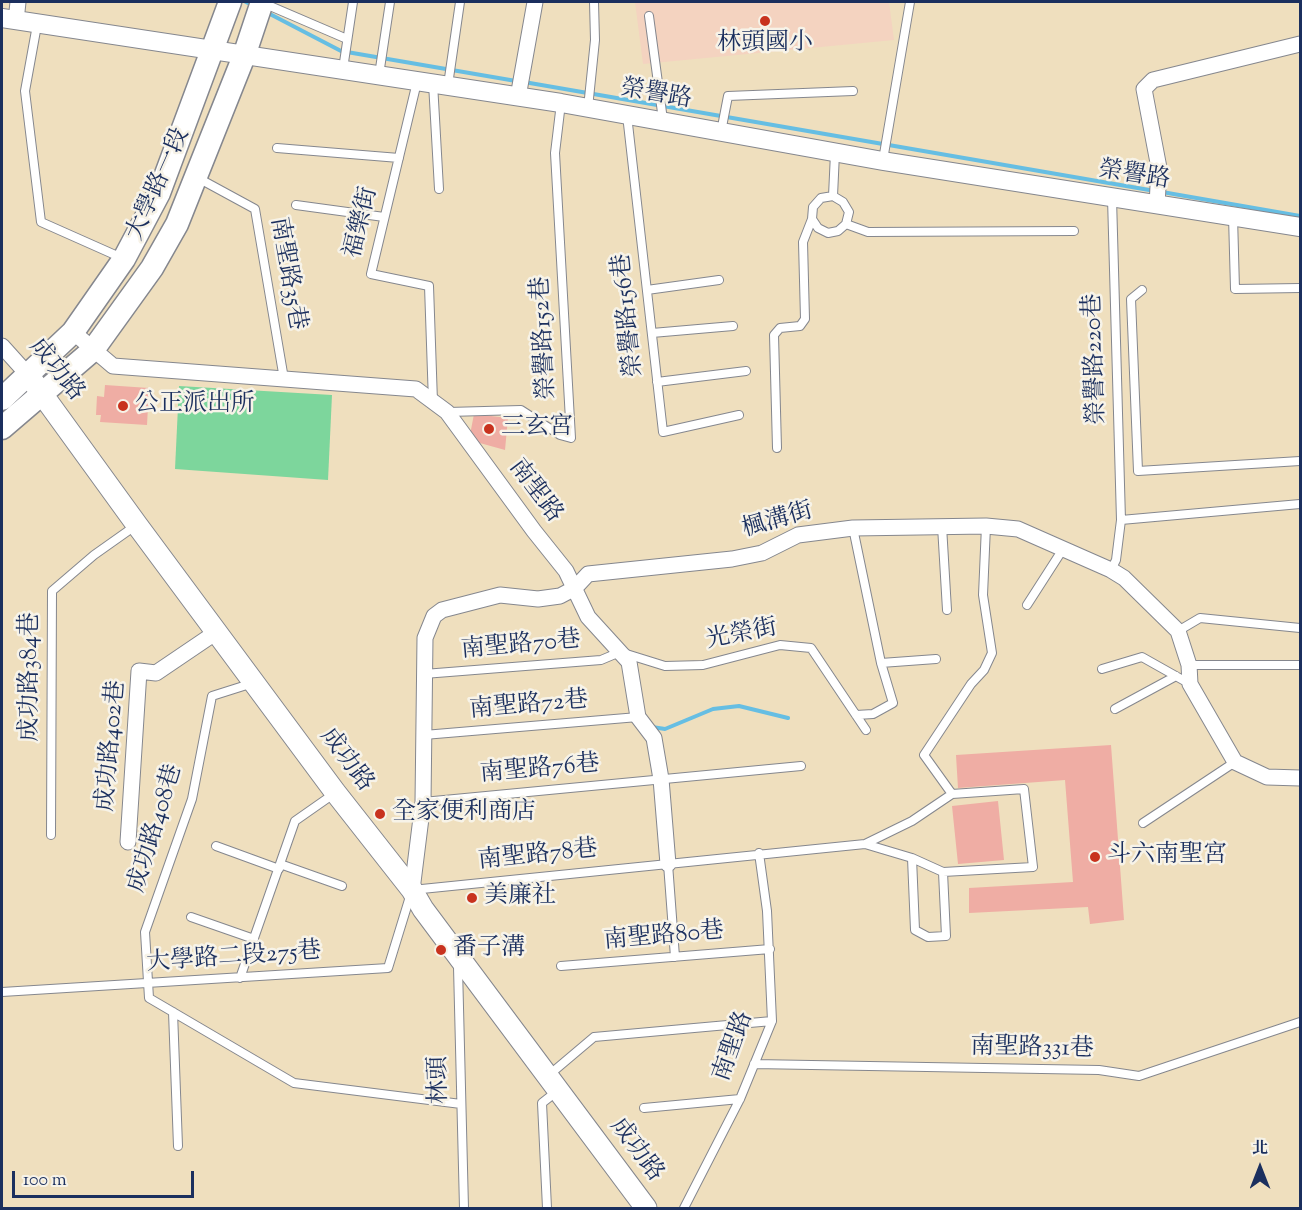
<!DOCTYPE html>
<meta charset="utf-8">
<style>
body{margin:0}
#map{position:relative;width:1302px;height:1210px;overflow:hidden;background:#efdfbe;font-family:"Sorts Mill Goudy","Noto Serif TC",serif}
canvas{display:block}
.frame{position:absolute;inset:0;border:3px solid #1b2f5e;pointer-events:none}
.north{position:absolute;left:1230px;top:1138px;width:60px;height:60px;-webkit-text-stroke:4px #f7f3e8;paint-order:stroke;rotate:0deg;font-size:16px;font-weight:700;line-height:24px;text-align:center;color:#1b2f5e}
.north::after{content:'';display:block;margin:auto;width:21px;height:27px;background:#1b2f5e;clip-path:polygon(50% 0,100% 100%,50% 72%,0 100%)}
.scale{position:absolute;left:12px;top:1171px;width:182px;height:27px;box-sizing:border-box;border:3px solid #1b2f5e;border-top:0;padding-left:8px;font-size:18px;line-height:21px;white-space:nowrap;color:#1b2f5e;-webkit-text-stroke:4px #f7f3e8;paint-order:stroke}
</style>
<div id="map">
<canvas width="1302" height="1210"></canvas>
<div class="frame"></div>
<div class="north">北</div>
<div class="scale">100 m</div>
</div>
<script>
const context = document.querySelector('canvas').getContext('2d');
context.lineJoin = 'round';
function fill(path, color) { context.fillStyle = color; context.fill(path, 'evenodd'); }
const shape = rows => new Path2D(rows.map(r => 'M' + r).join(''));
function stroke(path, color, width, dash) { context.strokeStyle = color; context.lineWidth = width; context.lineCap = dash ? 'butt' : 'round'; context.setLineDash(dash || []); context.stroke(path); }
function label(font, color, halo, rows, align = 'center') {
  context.font = font + ' "Sorts Mill Goudy","Noto Serif TC",serif'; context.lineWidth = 5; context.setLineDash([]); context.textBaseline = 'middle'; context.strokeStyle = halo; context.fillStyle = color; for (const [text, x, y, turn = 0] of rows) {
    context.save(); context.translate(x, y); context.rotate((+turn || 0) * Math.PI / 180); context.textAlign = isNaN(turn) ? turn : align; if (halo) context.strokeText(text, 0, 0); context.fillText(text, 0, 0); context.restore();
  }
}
const built = shape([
 [635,2,889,2,894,40,643,64]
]);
const green = shape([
 [179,386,332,395,328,480,175,469]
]);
const stream = shape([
 [246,2,254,6],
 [266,12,341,51,516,81],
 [524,82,1155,191],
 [1162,192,1300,216],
 [652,727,665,729,713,709,739,706,788,718]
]);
const building = shape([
 [105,385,149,388,147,425,100,422,101,415,96,415,97,396,104,397],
 [474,414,508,418,505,450,469,440],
 [1111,745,1124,920,1090,924,1088,907,969,913,969,888,1073,882,1065,780,958,788,956,755],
 [998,801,1004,860,958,864,952,806]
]);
const service = shape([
 [263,3,347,39],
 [649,16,663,120],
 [37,25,25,91,41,222,122,258],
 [343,69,353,2],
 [379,75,390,2],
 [417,82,371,274,429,286,433,402],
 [433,83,439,189],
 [448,85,460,2],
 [588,108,595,40,594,2],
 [627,115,663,432,739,415],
 [721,132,728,96,853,91],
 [277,148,399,158],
 [883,160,910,2],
 [198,178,255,209,284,379],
 [833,196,835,153],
 [296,205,384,217],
 [1233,216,1235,289,1300,288],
 [846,224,868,232,1074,231],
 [647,290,719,280],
 [1142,290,1131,299,1138,471,1300,461],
 [652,333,733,326],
 [657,382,746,371],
 [448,412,521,410,560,435,571,438,555,153,561,103],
 [777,448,774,335,780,328,800,326,805,319,803,242,812,219,813,207,821,198,833,196,843,202,849,212,846,224,838,231,828,233,818,228,812,219],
 [1121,520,1300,504],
 [942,526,947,610],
 [853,528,881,663,893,703,873,714,856,715],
 [1111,570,1116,560,1121,520,1112,198],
 [1027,605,1063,549],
 [1178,631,1200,618,1300,628],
 [881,663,936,659],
 [1189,665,1300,665],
 [1102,669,1142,657,1190,684],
 [424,674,601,660,620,652,665,666,703,665,780,645,811,648,866,730],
 [253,683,212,696,192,799,145,932,149,998,294,1083,461,1104],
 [1115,709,1176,676],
 [424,735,638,717],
 [952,794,924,755,971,684,984,670,992,653,983,595,986,526],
 [423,802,801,766],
 [1143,823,1235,762],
 [51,835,52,591,94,555,135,526],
 [216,846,279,869],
 [912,858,915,930,928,937,946,936,943,872],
 [280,864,342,886],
 [668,864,675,957],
 [191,917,254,939],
 [561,966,770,949],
 [458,967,464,1208],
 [240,978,295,821,335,793],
 [2,992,388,968,412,890,865,844,912,821,952,794,1024,789,1033,867,943,872,912,858,865,844],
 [173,1012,178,1146],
 [754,1064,1099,1070,1139,1076,1300,1022],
 [549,1075,594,1037,772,1021],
 [644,1108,740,1099],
 [547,1208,542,1103,556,1092],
 [684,1208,740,1099,772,1021,767,911,759,853]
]);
const minor = shape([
 [16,21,18,2],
 [518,97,535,2],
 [1157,205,1159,168,1144,89,1153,80,1300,44],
 [73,332,113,366,416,389,447,412,534,531,566,571,588,617,629,662,638,717,654,738,661,779,668,864],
 [2,346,29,376],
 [128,842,139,671,156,673,218,631],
 [412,890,423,802,425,638,434,616,442,610,500,595,538,599,560,596,575,588,588,574,732,559,762,553,798,535,853,528,986,526,1018,529,1111,570,1124,578,1178,631,1189,665,1190,684,1235,762,1267,777,1300,778]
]);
const tertiary = shape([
 [2,18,561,103,883,161,1300,227]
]);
const secondary = shape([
 [29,376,137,525,335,792,412,890,423,909,646,1208]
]);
const primary = shape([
 [2,399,73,332,124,259,159,193,230,2],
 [2,428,93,350,152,268,177,224,244,56,262,2]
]);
const markers = [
 [765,21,6,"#c8321e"],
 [123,406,6,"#c8321e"],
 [489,429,6,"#c8321e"],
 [380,814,6,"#c8321e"],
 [1095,857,6,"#c8321e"],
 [472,898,6,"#c8321e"],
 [441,950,6,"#c8321e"]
];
const poiNames = [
 ["林頭國小",765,45,"center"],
 ["公正派出所",135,406],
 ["三玄宮",501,429],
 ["全家便利商店",392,814],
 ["斗六南聖宮",1107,857],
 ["美廉社",484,898],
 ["番子溝",453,950]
];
const streetNames = [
 ["榮譽路",656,96,10],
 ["榮譽路",1134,177,9],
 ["大學路一段",160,185,-66],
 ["福樂街",363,223,-76],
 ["南聖路35巷",286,274,80],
 ["榮譽路156巷",630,315,-96],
 ["榮譽路152巷",546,338,-93],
 ["榮譽路220巷",1097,359,-92],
 ["成功路",55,371,51],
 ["南聖路",534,492,53],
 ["楓溝街",778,522,-16],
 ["光榮街",742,636,-11],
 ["南聖路70巷",521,647,-5],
 ["成功路384巷",32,677,-90],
 ["南聖路72巷",529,707,-5],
 ["成功路402巷",113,746,-85],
 ["成功路",345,761,53],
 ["南聖路76巷",540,771,-5],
 ["成功路408巷",157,829,-73],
 ["南聖路78巷",538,857,-6],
 ["南聖路80巷",664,938,-5],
 ["大學路二段275巷",234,959,-4],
 ["南聖路",735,1047,-70],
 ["南聖路331巷",1032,1050,1],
 ["林頭",441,1080,-91],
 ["成功路",635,1151,53]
];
fill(built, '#f4d3c0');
fill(green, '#7dd69c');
stroke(stream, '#66bee3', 4);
fill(building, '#efada4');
stroke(service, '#85878e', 10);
stroke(minor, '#85878e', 17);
stroke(tertiary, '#85878e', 20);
stroke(secondary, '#85878e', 23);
stroke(primary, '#85878e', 25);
stroke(service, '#fff', 8);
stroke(minor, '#fff', 15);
stroke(tertiary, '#fff', 18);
stroke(secondary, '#fff', 21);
stroke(primary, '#fff', 22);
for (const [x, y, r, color] of markers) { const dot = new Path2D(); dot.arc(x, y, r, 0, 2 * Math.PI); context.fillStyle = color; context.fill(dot); stroke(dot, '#f7f3e8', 2); }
label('24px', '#1b2f5e', '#f7f3e8', poiNames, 'left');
label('24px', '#1b2f5e', '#f7f3e8', streetNames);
</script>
